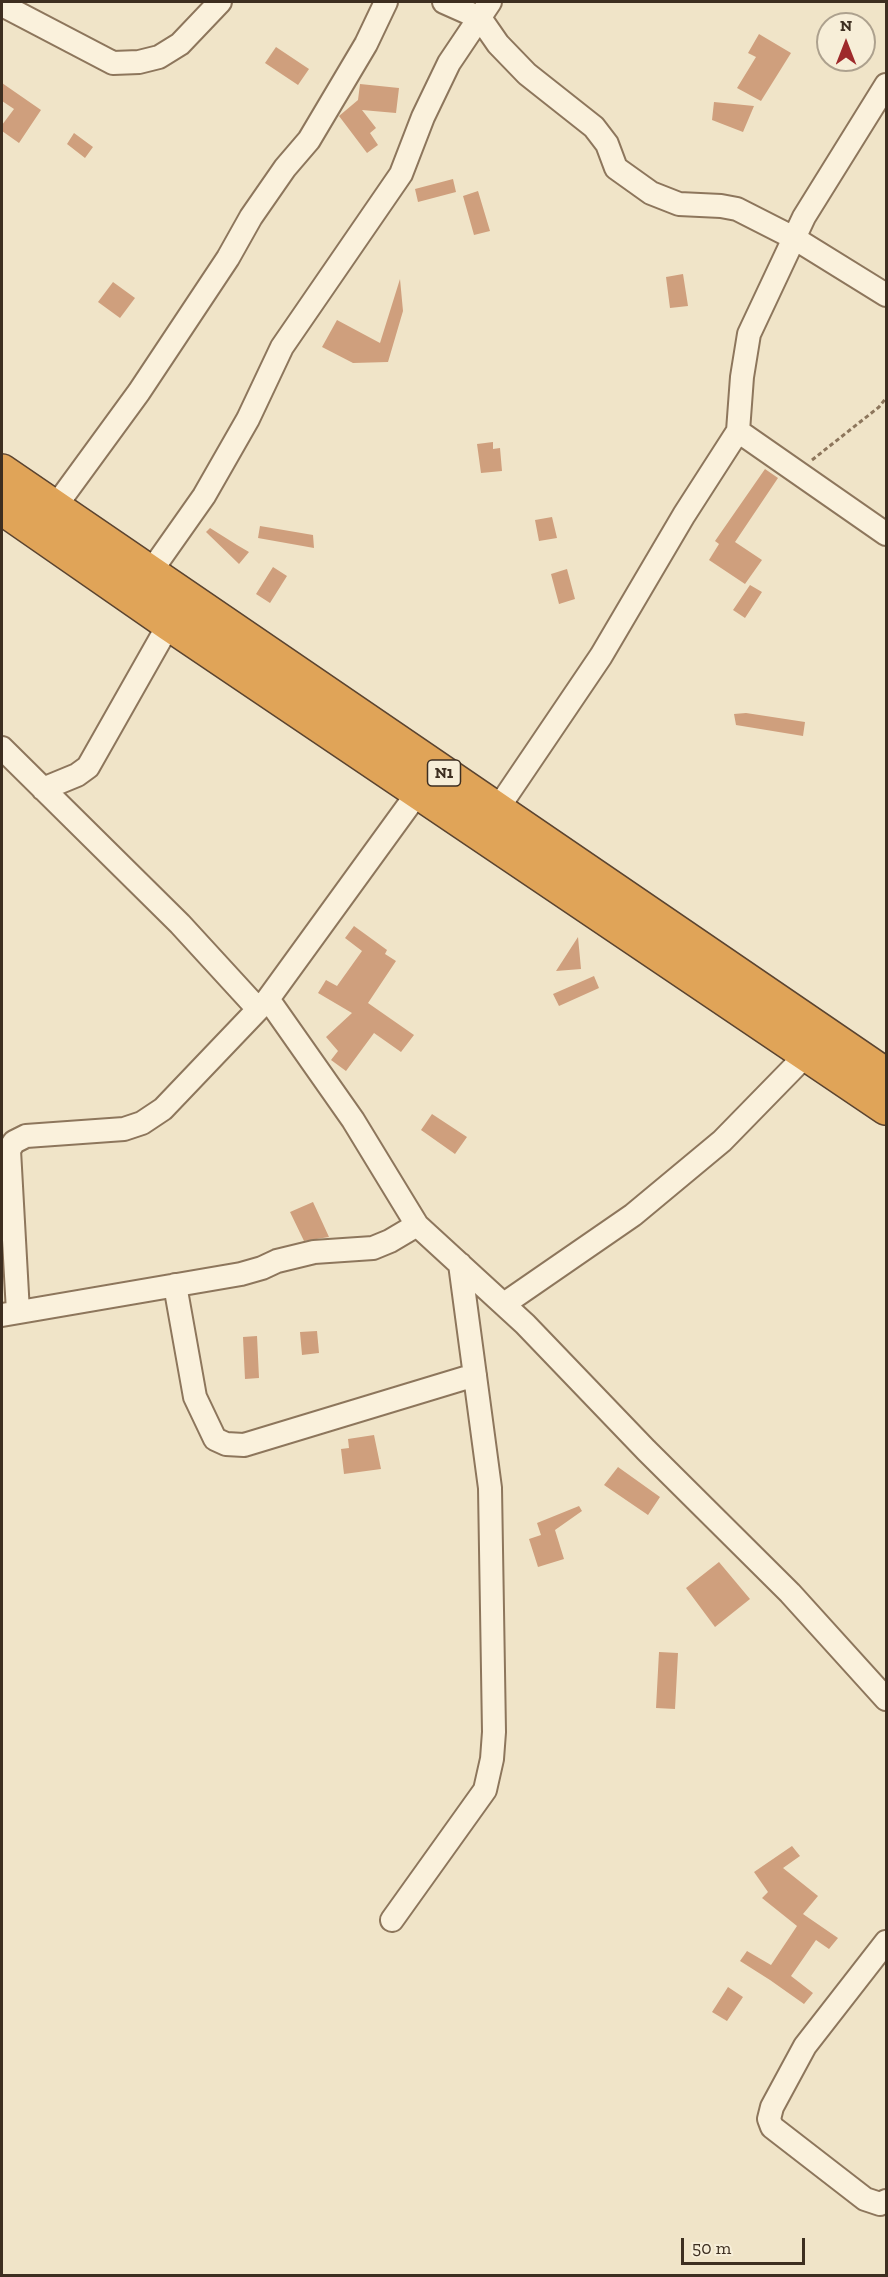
<!DOCTYPE html>
<style>
body{margin:0}
#map{position:relative;width:888px;height:2277px;overflow:hidden;background:#f0e4c8;font-family:"Zilla Slab",serif}
canvas{display:block}
.frame{position:absolute;inset:0;border:3px solid #3d2e20;pointer-events:none}
.north{position:absolute;left:816px;top:12px;width:60px;height:60px;box-sizing:border-box;background:#f7eed8;border:2px solid #ada18e;border-radius:50%;rotate:0deg;font-size:16px;font-weight:700;line-height:24px;text-align:center;color:#3d2e20}
.north::after{content:'';display:block;margin:auto;width:21px;height:27px;background:#9e2a2b;clip-path:polygon(50% 0,100% 100%,50% 72%,0 100%)}
.scale{position:absolute;left:681px;top:2238px;width:124px;height:27px;box-sizing:border-box;border:3px solid #3d2e20;border-top:0;padding-left:8px;font-size:18px;line-height:21px;white-space:nowrap;color:#3d2e20;-webkit-text-stroke:4px #f7eed8;paint-order:stroke}
</style>
<div id="map">
<canvas width="888" height="2277"></canvas>
<div class="frame"></div>
<div class="north">N</div>
<div class="scale">50 m</div>
</div>
<script>
const context = document.querySelector('canvas').getContext('2d');
context.lineJoin = 'round';
function fill(path, color) { context.fillStyle = color; context.fill(path, 'evenodd'); }
const shape = rows => new Path2D(rows.map(r => 'M' + r).join(''));
function stroke(path, color, width, dash) { context.strokeStyle = color; context.lineWidth = width; context.lineCap = dash ? 'butt' : 'round'; context.setLineDash(dash || []); context.stroke(path); }
function label(font, color, halo, rows, align = 'center') {
  context.font = font + ' "Zilla Slab",serif'; context.lineWidth = 5; context.setLineDash([]); context.textBaseline = 'middle'; context.strokeStyle = halo; context.fillStyle = color; for (const [text, x, y, turn = 0] of rows) {
    context.save(); context.translate(x, y); context.rotate((+turn || 0) * Math.PI / 180); context.textAlign = isNaN(turn) ? turn : align; if (halo) context.strokeText(text, 0, 0); context.fillText(text, 0, 0); context.restore();
  }
}
const building = shape([
 [759,34,791,53,761,101,737,88,756,57,748,53],
 [276,47,309,69,298,85,265,63],
 [2,83,41,110,19,143,2,131,2,125,14,109,2,101],
 [360,84,399,88,396,113,362,110,376,128,370,133,378,145,367,153,339,116,358,100],
 [714,102,754,106,743,132,712,120],
 [74,133,93,147,85,158,67,144],
 [453,179,456,192,418,202,415,189],
 [478,191,490,231,474,235,463,196],
 [683,274,688,306,670,308,666,277],
 [400,279,403,311,388,362,353,363,322,347,337,320,380,343],
 [113,282,135,298,120,318,98,302],
 [493,442,493,449,500,448,502,471,481,473,477,444],
 [765,469,778,478,735,542,762,560,745,584,709,560,719,544,715,541],
 [552,517,557,538,539,541,535,520],
 [260,526,313,535,314,548,258,538],
 [210,528,237,545,249,552,239,564,206,532],
 [273,567,287,576,270,603,256,594],
 [567,569,575,599,559,604,551,574],
 [750,585,762,592,745,618,733,610],
 [746,713,805,722,803,736,736,725,734,714],
 [354,926,387,950,385,954,396,961,368,1003,414,1035,401,1052,374,1033,346,1071,331,1060,338,1051,326,1037,352,1013,318,993,326,980,337,986,362,951,345,938],
 [578,937,581,969,556,971],
 [594,976,599,988,559,1006,553,994],
 [432,1114,467,1137,455,1154,421,1130],
 [313,1202,329,1237,304,1241,290,1212],
 [317,1331,319,1353,302,1355,300,1332],
 [257,1336,259,1378,245,1379,243,1337],
 [374,1435,381,1469,344,1474,341,1449,349,1448,348,1439],
 [618,1467,660,1497,648,1515,604,1485],
 [579,1506,582,1511,555,1530,564,1559,538,1567,529,1539,541,1535,537,1523],
 [719,1562,750,1599,715,1627,686,1588],
 [659,1652,678,1653,675,1709,656,1708],
 [792,1846,800,1856,783,1868,818,1896,803,1914,838,1938,829,1949,816,1940,791,1976,813,1993,804,2004,770,1980,740,1961,747,1951,771,1965,797,1926,762,1898,768,1892,754,1872],
 [728,1987,743,1997,727,2021,712,2012]
]);
const path = shape([
 [812,460,879,407,886,398]
]);
const minor = shape([
 [444,2,480,18,498,44,527,74,594,127,607,144,616,168,651,193,679,204,721,206,737,209,794,238,886,295],
 [2,5,113,63,139,62,159,57,180,44,220,2],
 [738,431,886,534],
 [55,507,139,392,228,258,251,217,285,168,309,140,366,44,386,2],
 [142,584,204,496,248,419,282,347,401,174,423,117,449,63,490,2],
 [2,748,180,924,258,1009],
 [43,789,77,775,88,767,169,624],
 [419,791,268,999,353,1120,417,1225,525,1324,646,1450,790,1593,886,1699],
 [490,820,601,656,684,515,738,431,742,377,749,334,804,217,886,85],
 [175,1285,195,1397,215,1439,226,1444,244,1445,475,1375],
 [504,1304,633,1215,722,1141,807,1054],
 [18,1312,9,1150,14,1142,26,1136,124,1129,142,1123,163,1109,268,999],
 [2,1315,241,1274,262,1268,277,1261,314,1252,373,1248,390,1241,417,1225],
 [392,1920,485,1790,492,1759,494,1732,490,1488,460,1264],
 [886,1942,805,2046,772,2107,769,2119,772,2127,865,2199,880,2204,886,2201]
]);
const highway = shape([
 [2,471,886,1075],
 [2,508,169,624,886,1108]
]);
const shields = [
 [444,773,33]
];
const shieldNames = [
 ["N1",444,773]
];
fill(building, '#cf9f7d');
stroke(minor, '#8d765c', 26);
stroke(highway, '#5b4430', 36);
stroke(path, '#8d765c', 3, [4.5, 3]);
stroke(minor, '#faf1dc', 22);
stroke(highway, '#e0a458', 33);
for (const [x, y, w] of shields) { const box = new Path2D(); box.roundRect(x - w / 2, y - 13, w, 26, 4.5); context.fillStyle = '#f7eed8'; context.fill(box); stroke(box, '#3d2e20', 1.5); }
label('bold 16px', '#3d2e20', null, shieldNames);
</script>
